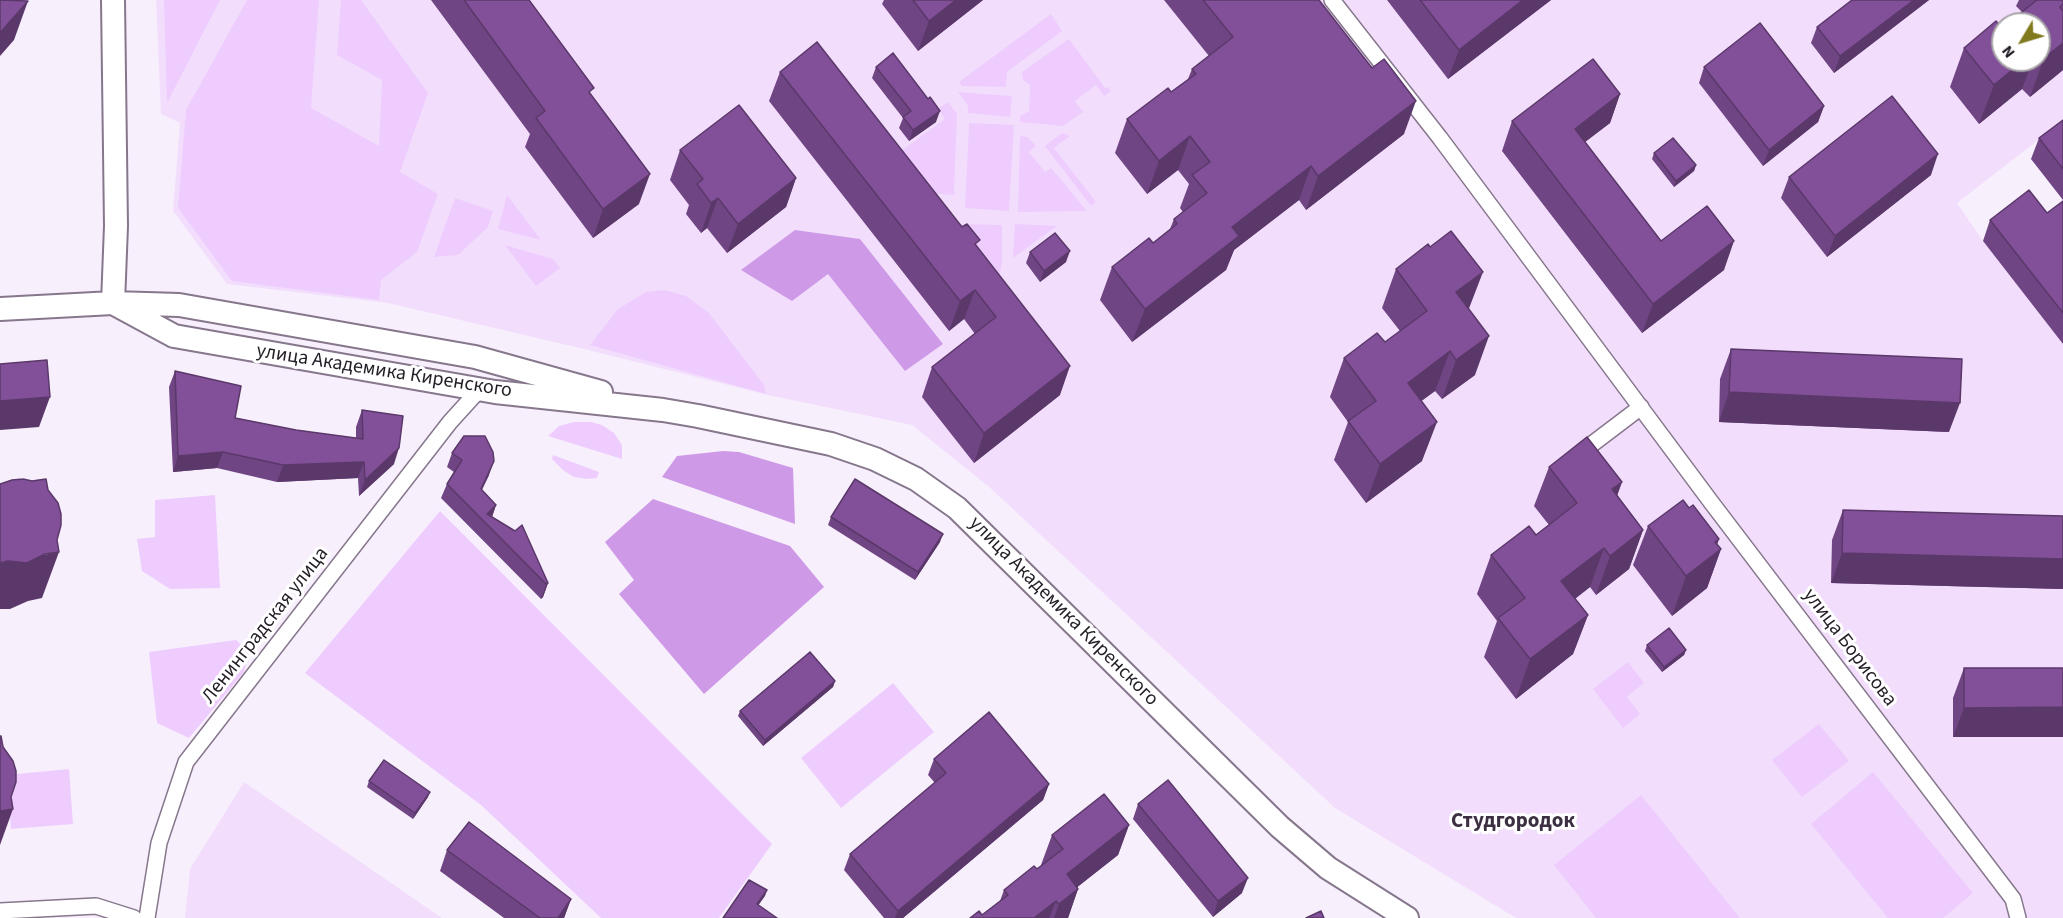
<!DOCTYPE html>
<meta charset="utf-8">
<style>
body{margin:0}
#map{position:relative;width:2063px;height:918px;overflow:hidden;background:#f8effd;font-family:"Source Sans 3",sans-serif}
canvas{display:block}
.north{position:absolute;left:1991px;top:12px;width:60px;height:60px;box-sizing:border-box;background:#fff;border:2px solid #a7a5a8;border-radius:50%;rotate:232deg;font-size:16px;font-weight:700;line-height:24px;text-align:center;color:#231e26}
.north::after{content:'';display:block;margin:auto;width:21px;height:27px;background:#817a1f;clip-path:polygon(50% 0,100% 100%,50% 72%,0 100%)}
</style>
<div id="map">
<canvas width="2063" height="918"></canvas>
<div class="north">N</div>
</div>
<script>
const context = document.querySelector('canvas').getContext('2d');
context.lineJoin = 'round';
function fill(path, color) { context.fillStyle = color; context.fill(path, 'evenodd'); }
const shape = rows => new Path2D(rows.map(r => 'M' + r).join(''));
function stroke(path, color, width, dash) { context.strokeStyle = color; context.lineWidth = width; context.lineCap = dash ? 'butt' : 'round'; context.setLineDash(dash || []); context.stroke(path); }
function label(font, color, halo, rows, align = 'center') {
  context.font = font + ' "Source Sans 3",sans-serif'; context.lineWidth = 6; context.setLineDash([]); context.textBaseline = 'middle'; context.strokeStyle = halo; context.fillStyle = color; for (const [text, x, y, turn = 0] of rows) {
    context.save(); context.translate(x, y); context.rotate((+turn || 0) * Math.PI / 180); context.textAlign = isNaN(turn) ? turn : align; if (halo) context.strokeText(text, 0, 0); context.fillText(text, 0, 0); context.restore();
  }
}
const built = shape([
 [156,0,2063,0,2063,121,1957,203,1983,241,2063,344,2063,918,1516,918,1335,808,988,486,912,425,768,395,588,350,388,303,227,284,173,211,180,123,161,114],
 [2003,24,2039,24,2039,60,2003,60],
 [244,782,442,918,185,918,190,869]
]);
const green = shape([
 [164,0,220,0,167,103],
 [247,0,319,0,311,108,379,146,382,80,337,55,341,0,361,0,428,93,400,172,438,194,417,252,381,280,379,300,232,281,178,208,186,110],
 [1051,14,1062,31,1007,72,1006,87,962,86,959,82],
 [1069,39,1105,88,1108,87,1111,91,1104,96,1096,85,1075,101,1083,112,1063,126,1020,122,1020,116,1029,111,1030,85,1023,80,1022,72],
 [958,92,1012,96,1010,117,968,113,968,106],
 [948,102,957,114,954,195,927,193,898,153,945,119,938,109],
 [969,123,1014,125,1009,211,965,208],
 [1062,133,1070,136,1054,148,1096,202,1091,206,1045,146],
 [1020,136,1028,137,1036,146,1029,152,1045,172,1051,168,1087,211,1018,212],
 [507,195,541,240,498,229],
 [455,198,493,211,488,227,458,255,434,257],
 [961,224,1002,225,1002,262,1000,274,991,272,961,233],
 [1015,224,1057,226,1013,258],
 [505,245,553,259,560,268,536,286],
 [664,290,686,296,709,313,764,385,766,394,590,345,618,309,646,292],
 [574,422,591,422,602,425,614,433,622,445,622,459,548,436,559,426],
 [553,455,599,472,597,478,586,479,574,477,564,471,552,459],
 [215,495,220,588,170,589,142,571,137,539,155,537,155,500],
 [440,511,772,844,719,918,601,918,481,805,305,673],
 [236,640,249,652,244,672,189,738,157,723,149,652],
 [1628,662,1644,683,1627,697,1640,714,1623,728,1593,689],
 [893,683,934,732,841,808,801,758],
 [1819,724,1849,761,1802,797,1772,760],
 [69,769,73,824,11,829,7,775],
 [1873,772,1973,893,1943,918,1888,918,1811,824],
 [1641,795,1740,918,1596,918,1554,865]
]);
const forest = shape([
 [795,230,860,239,943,344,905,371,828,274,792,301,741,270],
 [723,451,739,452,793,468,795,524,662,477,677,456],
 [653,499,790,546,824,587,704,694,619,594,634,580,605,542]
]);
const street = shape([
 [1332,0,1440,138,1711,502,2013,899,2018,918],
 [1583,451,1641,407],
 [0,911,96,906,134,918],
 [147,918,159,843,186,762,450,422,480,389]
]);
const secondary = shape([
 [113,0,116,226,113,303],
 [113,303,174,336,495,392,663,410,698,416,831,444,875,459,916,479,957,508,1280,827,1328,868,1407,918],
 [0,309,113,303,179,305,475,357,601,392]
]);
const wall = shape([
 [431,0,529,0,591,95,639,204,593,238,525,147,530,134],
 [884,0,983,0,918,51,882,4],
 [1164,0,1319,0,1404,134,1306,210,1299,200,1234,250,1226,270,1132,342,1100,300,1112,267,1153,243,1170,229,1174,219,1183,212,1180,208,1189,184,1178,170,1147,194,1115,153,1127,119,1171,92,1188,79,1192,69,1209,56],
 [1387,0,1551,0,1448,79],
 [1852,0,1929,0,1834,73,1811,43,1817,27],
 [2019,0,2063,0,2063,70,2030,97,2022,89,1979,124,1950,87,1964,48,2003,60,2039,60,2039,24,2022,12,2016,6],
 [876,67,936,122,909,141,899,128,903,118,872,78],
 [1704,67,1824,106,1818,122,1763,166,1699,83],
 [780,72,977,246,1060,395,974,463,922,397,932,367,975,334,964,319,949,331,769,101],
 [1620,94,1610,123,1585,142,1661,241,1724,270,1642,333,1502,151,1512,121],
 [2063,120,2063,200,2031,159,2039,138],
 [680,150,796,178,786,207,727,253,707,228,701,233,686,214,689,205,670,180],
 [1654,153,1696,165,1694,171,1674,187,1652,159],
 [1931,175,1827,257,1781,198,1789,177],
 [2063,201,2063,344,1983,241,1990,220,2047,213],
 [1430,247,1469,309,1475,375,1442,399,1435,391,1421,401,1422,461,1366,503,1334,460,1348,422,1330,397,1344,358,1385,342,1400,331,1382,308,1396,269],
 [1030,252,1066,262,1040,282,1026,263],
 [1731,349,1949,432,1719,422,1720,379],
 [175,371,235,418,296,430,356,438,356,427,362,410,394,464,359,496,358,478,277,482,217,468,173,472,169,387],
 [452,453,489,475,482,490,496,505,492,517,548,583,543,597,541,599,441,498,447,484,454,472,447,467],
 [1549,467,1622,482,1617,495,1643,530,1629,569,1596,595,1590,587,1575,599,1588,615,1573,654,1516,699,1484,657,1497,621,1477,594,1491,555,1536,535,1549,525,1534,506],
 [1689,508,1719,539,1717,544,1721,549,1707,588,1672,616,1633,565,1648,526],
 [1843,510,2063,516,2063,589,1831,583,1832,540],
 [831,517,940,542,915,580,828,525],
 [1647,645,1686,650,1684,655,1662,672,1645,651],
 [1964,668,2063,668,1953,737,1953,698],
 [835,681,833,687,763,746,738,716,740,711],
 [934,759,1049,784,1043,800,903,918,884,918,844,870,850,854,935,783,928,775],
 [369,781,428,797,413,819,367,787],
 [1138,804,1242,893,1213,917,1133,819],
 [1129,825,1118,855,1077,887,1078,889,1068,918,970,918,982,915,1000,901,1004,890,1042,865,1041,865,1052,835],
 [447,850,571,899,564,918,504,918,440,871]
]);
const shadedWall = shape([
 [956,0,983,0,918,51,929,21],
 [1523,0,1551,0,1448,79,1459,50],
 [1914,0,1929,0,1834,73,1840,56],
 [28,1,14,40,0,56,0,33],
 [2063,43,2063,70,2030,97,2044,58],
 [2024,60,2033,60,2022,89,1979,124,1994,85],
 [1620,94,1610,123,1564,158,1575,129],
 [1416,101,1404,134,1306,210,1318,176],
 [1824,106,1818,122,1763,166,1769,150],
 [940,111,936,122,909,141,913,130],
 [1190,136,1178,170,1147,194,1159,161],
 [1938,154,1931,175,1827,257,1835,236],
 [1696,165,1694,171,1674,187,1676,181],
 [1311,166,1299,200,1234,250,1226,270,1132,342,1145,309,1232,227],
 [650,174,639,204,593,238,603,209],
 [796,178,786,207,727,253,738,224],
 [718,198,707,228,701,233,711,203],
 [1734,241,1724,270,1642,333,1653,304],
 [1070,251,1066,262,1040,282,1044,271],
 [1483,272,1468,311,1456,292],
 [975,290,964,319,949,331,960,301],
 [1489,336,1475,375,1442,399,1456,360],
 [1450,351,1435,391,1393,422,1408,383],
 [1070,366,1060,395,974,463,984,433],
 [1729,392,1960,403,1949,432,1719,422],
 [50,397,39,427,0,430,0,401],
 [1437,422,1422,461,1366,503,1380,464],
 [399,448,394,464,359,496,365,480],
 [223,452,217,468,173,472,178,456],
 [494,461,489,475,475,503,481,489],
 [364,462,358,478,277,482,283,465],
 [1622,482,1608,521,1612,489],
 [496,505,491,520,487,514],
 [1643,530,1629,569,1596,595,1610,556],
 [943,534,940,542,915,580,918,572],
 [1719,539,1713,556,1721,549,1707,588,1672,616,1686,576,1715,542],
 [1604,548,1590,587,1547,620,1561,581],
 [59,552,42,598,28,601,10,609,0,609,0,563],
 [1842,553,2063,559,2063,589,1831,583],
 [548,583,543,597,541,599,546,584],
 [1588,615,1573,654,1516,699,1530,659],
 [1686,650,1684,655,1662,672,1664,667],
 [835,681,833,687,763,746,765,740],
 [2063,707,2063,737,1953,737,1964,708],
 [1049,784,1043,800,903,918,895,918,898,911],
 [430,792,428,797,413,819,415,813],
 [13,809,0,845,0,811],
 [1129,825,1118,855,1056,904,1067,874],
 [1248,878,1242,893,1213,917,1218,901],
 [1078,889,1068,918,1054,918,1059,904],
 [767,890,765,896,755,910,757,904],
 [571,899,564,918,558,918],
 [1056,901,1049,918,1034,918]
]);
const building = shape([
 [0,0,28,1,0,33,0,0],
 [464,0,529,0,594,88,589,92,650,174,603,209,536,118,545,111,464,0],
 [913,0,956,0,929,21,913,0],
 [1203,0,1319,0,1372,68,1384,59,1416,101,1318,176,1311,166,1232,227,1239,236,1145,309,1112,267,1149,238,1153,243,1177,224,1174,219,1207,193,1192,175,1210,162,1190,136,1159,161,1127,119,1168,88,1171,92,1196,74,1192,69,1233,37,1203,0],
 [1420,0,1523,0,1459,50,1420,0],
 [1852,0,1914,0,1840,56,1817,27,1852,0],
 [2037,0,2063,0,2063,4,2060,7,2063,11,2063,43,2044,58,2039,53,2039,24,2007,24,2037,0],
 [1996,21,2002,28,2003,27,2003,60,2024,60,1994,85,1964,48,1996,21],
 [1760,23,1824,106,1769,150,1704,67,1760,23],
 [817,42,962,227,967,224,980,240,975,244,1070,366,984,433,932,367,996,317,975,290,960,301,780,72,817,42],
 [893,53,928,99,930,97,940,111,913,130,903,117,911,111,876,67,893,53],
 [1593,59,1620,94,1575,129,1661,241,1707,206,1734,241,1653,304,1512,121,1593,59],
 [1892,96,1938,154,1835,236,1789,177,1892,96],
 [739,105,796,178,738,224,718,198,711,203,697,184,703,179,680,150,739,105],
 [2063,120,2063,169,2039,138,2063,120],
 [1673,138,1696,165,1676,181,1654,153,1673,138],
 [2029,190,2047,213,2063,201,2063,313,1990,220,2029,190],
 [1451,231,1483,272,1456,292,1489,336,1456,360,1450,351,1408,383,1437,422,1380,464,1348,421,1376,401,1344,358,1377,333,1385,342,1427,311,1396,269,1428,244,1430,247,1451,231],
 [1055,233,1070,251,1044,271,1030,252,1055,233],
 [1731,349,1962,359,1960,403,1729,392,1731,349],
 [47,360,50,397,0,401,0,364,47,360],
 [175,371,241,386,235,418,296,430,363,439,362,410,403,416,399,448,365,480,364,462,283,465,223,452,178,456,175,371],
 [464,436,485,436,493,452,494,461,481,489,496,505,487,514,515,531,522,525,548,583,546,584,447,484,462,460,452,453,464,436],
 [1587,437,1622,482,1612,489,1643,530,1610,556,1604,548,1561,581,1588,615,1530,659,1498,618,1525,598,1491,555,1529,526,1536,535,1577,503,1549,467,1587,437],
 [23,479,32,481,46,479,48,490,58,503,61,514,61,525,57,540,59,552,45,554,27,563,8,561,0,563,0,484,12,480,23,479],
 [855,479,943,534,918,572,831,517,855,479],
 [1683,500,1689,508,1693,505,1719,539,1715,542,1721,549,1686,576,1648,526,1683,500],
 [1843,510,2063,516,2063,559,1842,553,1843,510],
 [1669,628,1686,650,1664,667,1647,645,1669,628],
 [810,652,835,681,765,740,740,711,810,652],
 [1964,668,2063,668,2063,707,1964,708,1964,668],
 [989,712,1049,784,898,911,850,854,946,773,934,759,989,712],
 [0,736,1,736,3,747,13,761,16,771,16,782,11,797,13,809,0,811,0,736],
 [384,760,430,792,415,813,369,781,384,760],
 [1168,780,1248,878,1218,901,1138,804,1168,780],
 [1104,794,1129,825,1067,874,1078,889,1059,904,1056,901,1034,918,970,918,979,911,982,915,1008,895,1004,890,1034,866,1037,869,1063,849,1052,835,1104,794],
 [469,822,571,899,558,918,540,918,447,850,469,822],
 [749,880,767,890,757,904,777,918,723,918,749,880],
 [1321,911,1324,918,1306,918,1321,911]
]);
const streetNames = [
 ["улица Академика Киренского",384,372,9],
 ["улица Академика Киренского",1063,612,45],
 ["Ленинградская улица",266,626,-52],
 ["улица Борисова",1849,648,53]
];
const neighbourhoodNames = [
 ["Студгородок",1513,822]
];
fill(built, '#f2defc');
fill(green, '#eecdfe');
fill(forest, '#ce99e6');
stroke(street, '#86778c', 18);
stroke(secondary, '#86778c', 26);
stroke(street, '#fff', 15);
stroke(secondary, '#fff', 22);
fill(wall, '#704583');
fill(shadedWall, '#5b386a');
fill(building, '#825098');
stroke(building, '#5b386a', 1.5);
label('20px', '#231e26', '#fff', streetNames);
label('bold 21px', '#3b2f41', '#fff', neighbourhoodNames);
</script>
